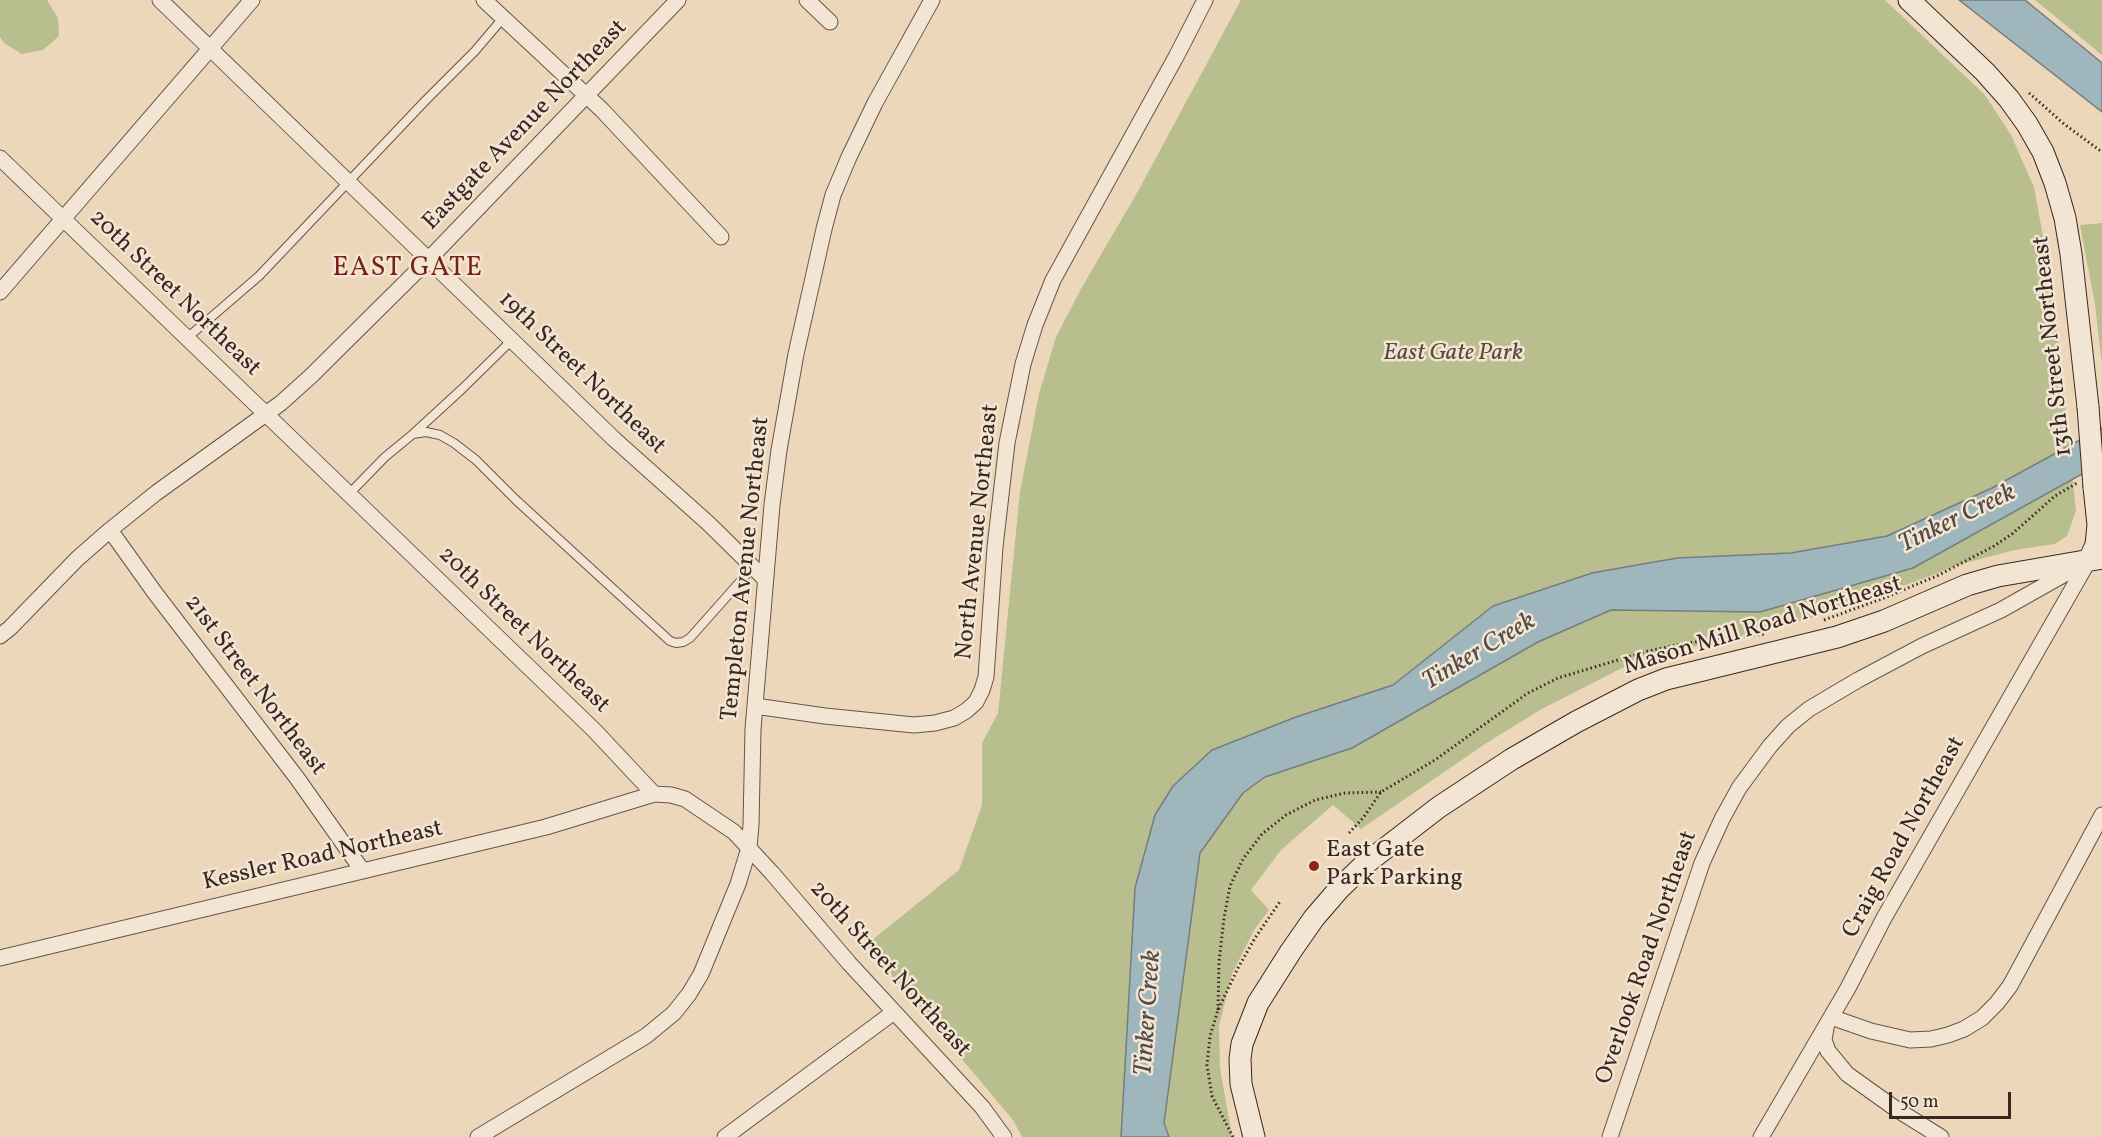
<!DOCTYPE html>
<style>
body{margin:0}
#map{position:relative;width:2102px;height:1137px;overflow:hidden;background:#ecd7bb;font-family:Vollkorn,serif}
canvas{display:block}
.scale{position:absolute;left:1889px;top:1092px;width:122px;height:27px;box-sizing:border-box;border:3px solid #392820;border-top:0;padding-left:8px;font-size:18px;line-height:21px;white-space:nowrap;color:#392820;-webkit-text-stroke:4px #f3e5d3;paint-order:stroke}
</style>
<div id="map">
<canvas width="2102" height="1137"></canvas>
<div class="scale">50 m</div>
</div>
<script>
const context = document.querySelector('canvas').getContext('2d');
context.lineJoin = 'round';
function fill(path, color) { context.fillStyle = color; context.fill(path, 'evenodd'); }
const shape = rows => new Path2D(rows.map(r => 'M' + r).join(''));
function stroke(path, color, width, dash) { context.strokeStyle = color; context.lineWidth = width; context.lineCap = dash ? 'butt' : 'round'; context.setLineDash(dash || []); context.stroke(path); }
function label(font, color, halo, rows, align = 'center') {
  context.font = font + ' Vollkorn,serif'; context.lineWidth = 5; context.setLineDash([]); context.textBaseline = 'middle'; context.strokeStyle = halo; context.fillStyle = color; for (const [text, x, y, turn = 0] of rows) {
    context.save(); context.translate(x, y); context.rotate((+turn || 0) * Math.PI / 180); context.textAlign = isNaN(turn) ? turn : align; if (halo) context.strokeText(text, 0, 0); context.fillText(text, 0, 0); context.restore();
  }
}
const green = shape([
 [0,0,47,0,58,18,59,36,43,50,22,54,4,43,0,37],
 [1241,0,1885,0,1985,95,2011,135,2034,187,2046,253,2059,347,2076,511,2067,536,2055,544,2015,550,1961,564,1864,601,1788,625,1687,648,1622,668,1540,710,1485,744,1361,829,1333,805,1281,850,1251,890,1269,910,1254,930,1232,974,1219,1026,1220,1068,1232,1137,1022,1137,1013,1120,866,945,959,870,982,805,982,743,998,713,1020,492,1039,394,1056,337,1082,287,1137,193],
 [2035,0,2102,0,2102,55],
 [2102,223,2102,365,2095,304,2080,225]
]);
const water = shape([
 [1959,0,2025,0,2102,63,2102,112,1959,0],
 [2102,428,2102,463,1913,568,1760,612,1611,610,1538,642,1352,748,1265,777,1243,793,1200,853,1164,1123,1169,1137,1121,1137,1135,888,1155,815,1173,786,1212,750,1296,717,1393,685,1493,606,1592,573,1677,558,1791,553,1887,536,1992,488,2102,428]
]);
const path = shape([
 [2029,93,2064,124,2102,152],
 [1824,620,1884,598,1939,575,1994,546,2012,534,2055,496,2077,483],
 [1349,833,1363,818,1381,792,1435,760,1528,693,1558,678,1648,651,1687,643,1765,634],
 [1218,1010,1219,962,1224,918,1230,886,1243,859,1262,834,1286,815,1315,800,1345,793,1381,792],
 [1233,1137,1212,1096,1207,1065,1210,1036,1218,1010,1238,968,1255,938,1281,900]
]);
const lane = shape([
 [187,338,259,276,426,100,475,51,503,18],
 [413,434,462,389,512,340],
 [349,494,385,457,413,434,426,432,440,435,454,443,476,460,516,500,670,641,676,643,683,642,690,638,753,567]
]);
const street = shape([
 [160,0,614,439,708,523,765,579],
 [484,0,602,110,721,237],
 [807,0,830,22],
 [0,158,594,730,654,794,671,795,685,799,734,832,772,873,849,963,982,1107,1004,1137],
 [0,292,252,0],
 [110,530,155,593,297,778,362,870],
 [0,636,10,628,77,559,110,530,156,493,281,403,311,376,429,259,678,0],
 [755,706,825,716,914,725,935,723,954,718,966,711,976,702,982,690,986,677,995,547,1007,443,1023,364,1035,325,1053,280,1177,55,1205,0],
 [0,958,546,827,654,794],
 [1831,1017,1871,1031,1910,1040,1931,1039,1948,1035,1964,1029,1982,1018,1997,1003,2010,986,2102,815],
 [1826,1028,1824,1040,1828,1051,1847,1074,1896,1109,1941,1137],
 [478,1137,646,1036,674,1013,689,994,701,974,738,884,749,848,751,825,753,729,772,505,779,450,796,354,824,229,833,195,849,157,875,103,932,0],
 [725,1137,894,1012],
 [1610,1137,1702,863,1722,819,1739,788,1770,746,1788,726,1809,709,1858,680,1922,646,2001,610,2079,566],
 [1761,1137,1848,988,1884,918,2089,560]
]);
const secondary = shape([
 [1909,0,1985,72,2009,99,2027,124,2043,152,2055,183,2065,218,2071,254,2088,407],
 [2089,560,2096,545,2098,525,2094,487],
 [1254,1137,1241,1084,1240,1059,1242,1044,1258,1003,1291,951,1314,918,1339,889,1365,864,1439,807,1512,759,1576,722,1638,690,1666,679,1837,637,1884,621,1967,585,1998,576,2102,558]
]);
const secondaryBridge = shape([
 [2088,407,2094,487]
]);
const markers = [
 [1314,866,6,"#8f2418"]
];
const streetNames = [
 ["Eastgate Avenue Northeast",526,126,-46],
 ["20th Street Northeast",174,294,44],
 ["13th Street Northeast",2054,346,-96],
 ["19th Street Northeast",581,374,44],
 ["North Avenue Northeast",979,532,-84],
 ["Templeton Avenue Northeast",747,569,-84],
 ["Mason Mill Road Northeast",1763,627,-17],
 ["20th Street Northeast",523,631,44],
 ["21st Street Northeast",254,686,53],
 ["Craig Road Northeast",1905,838,-61],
 ["Kessler Road Northeast",323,857,-13],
 ["Overlook Road Northeast",1648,958,-71],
 ["20th Street Northeast",889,970,48]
];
const parkNames = [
 ["East Gate Park",1453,355]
];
const poiNames = [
 ["East Gate",1326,852],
 ["Park Parking",1326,880]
];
const waterNames = [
 ["Tinker Creek",1958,520,-26],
 ["Tinker Creek",1480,653,-31],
 ["Tinker Creek",1150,1013,-86]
];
const quarterNames = [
 ["EAST GATE",408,270]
];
fill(green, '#b9be8f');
fill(water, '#9fb6bc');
stroke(water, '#767d7e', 1.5);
stroke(lane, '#665447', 10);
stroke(street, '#665447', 17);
stroke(secondary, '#392820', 23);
stroke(path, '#392820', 3, [1.5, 3]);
stroke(lane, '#f3e5d3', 8);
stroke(street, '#f3e5d3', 15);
stroke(secondary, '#f3e5d3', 21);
stroke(secondaryBridge, '#392820', 23, []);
stroke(secondaryBridge, '#f3e5d3', 21);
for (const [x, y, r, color] of markers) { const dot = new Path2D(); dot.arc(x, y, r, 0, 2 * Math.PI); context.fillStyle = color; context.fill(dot); stroke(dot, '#f3e5d3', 2); }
label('24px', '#392820', '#f3e5d3', streetNames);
label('italic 24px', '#594e3c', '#f3e5d3', parkNames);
label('24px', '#392820', '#f3e5d3', poiNames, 'left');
label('italic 26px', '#524c47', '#f3e5d3', waterNames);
context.letterSpacing = '1.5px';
label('27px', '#7a1f14', '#f3e5d3', quarterNames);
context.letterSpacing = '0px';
</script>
